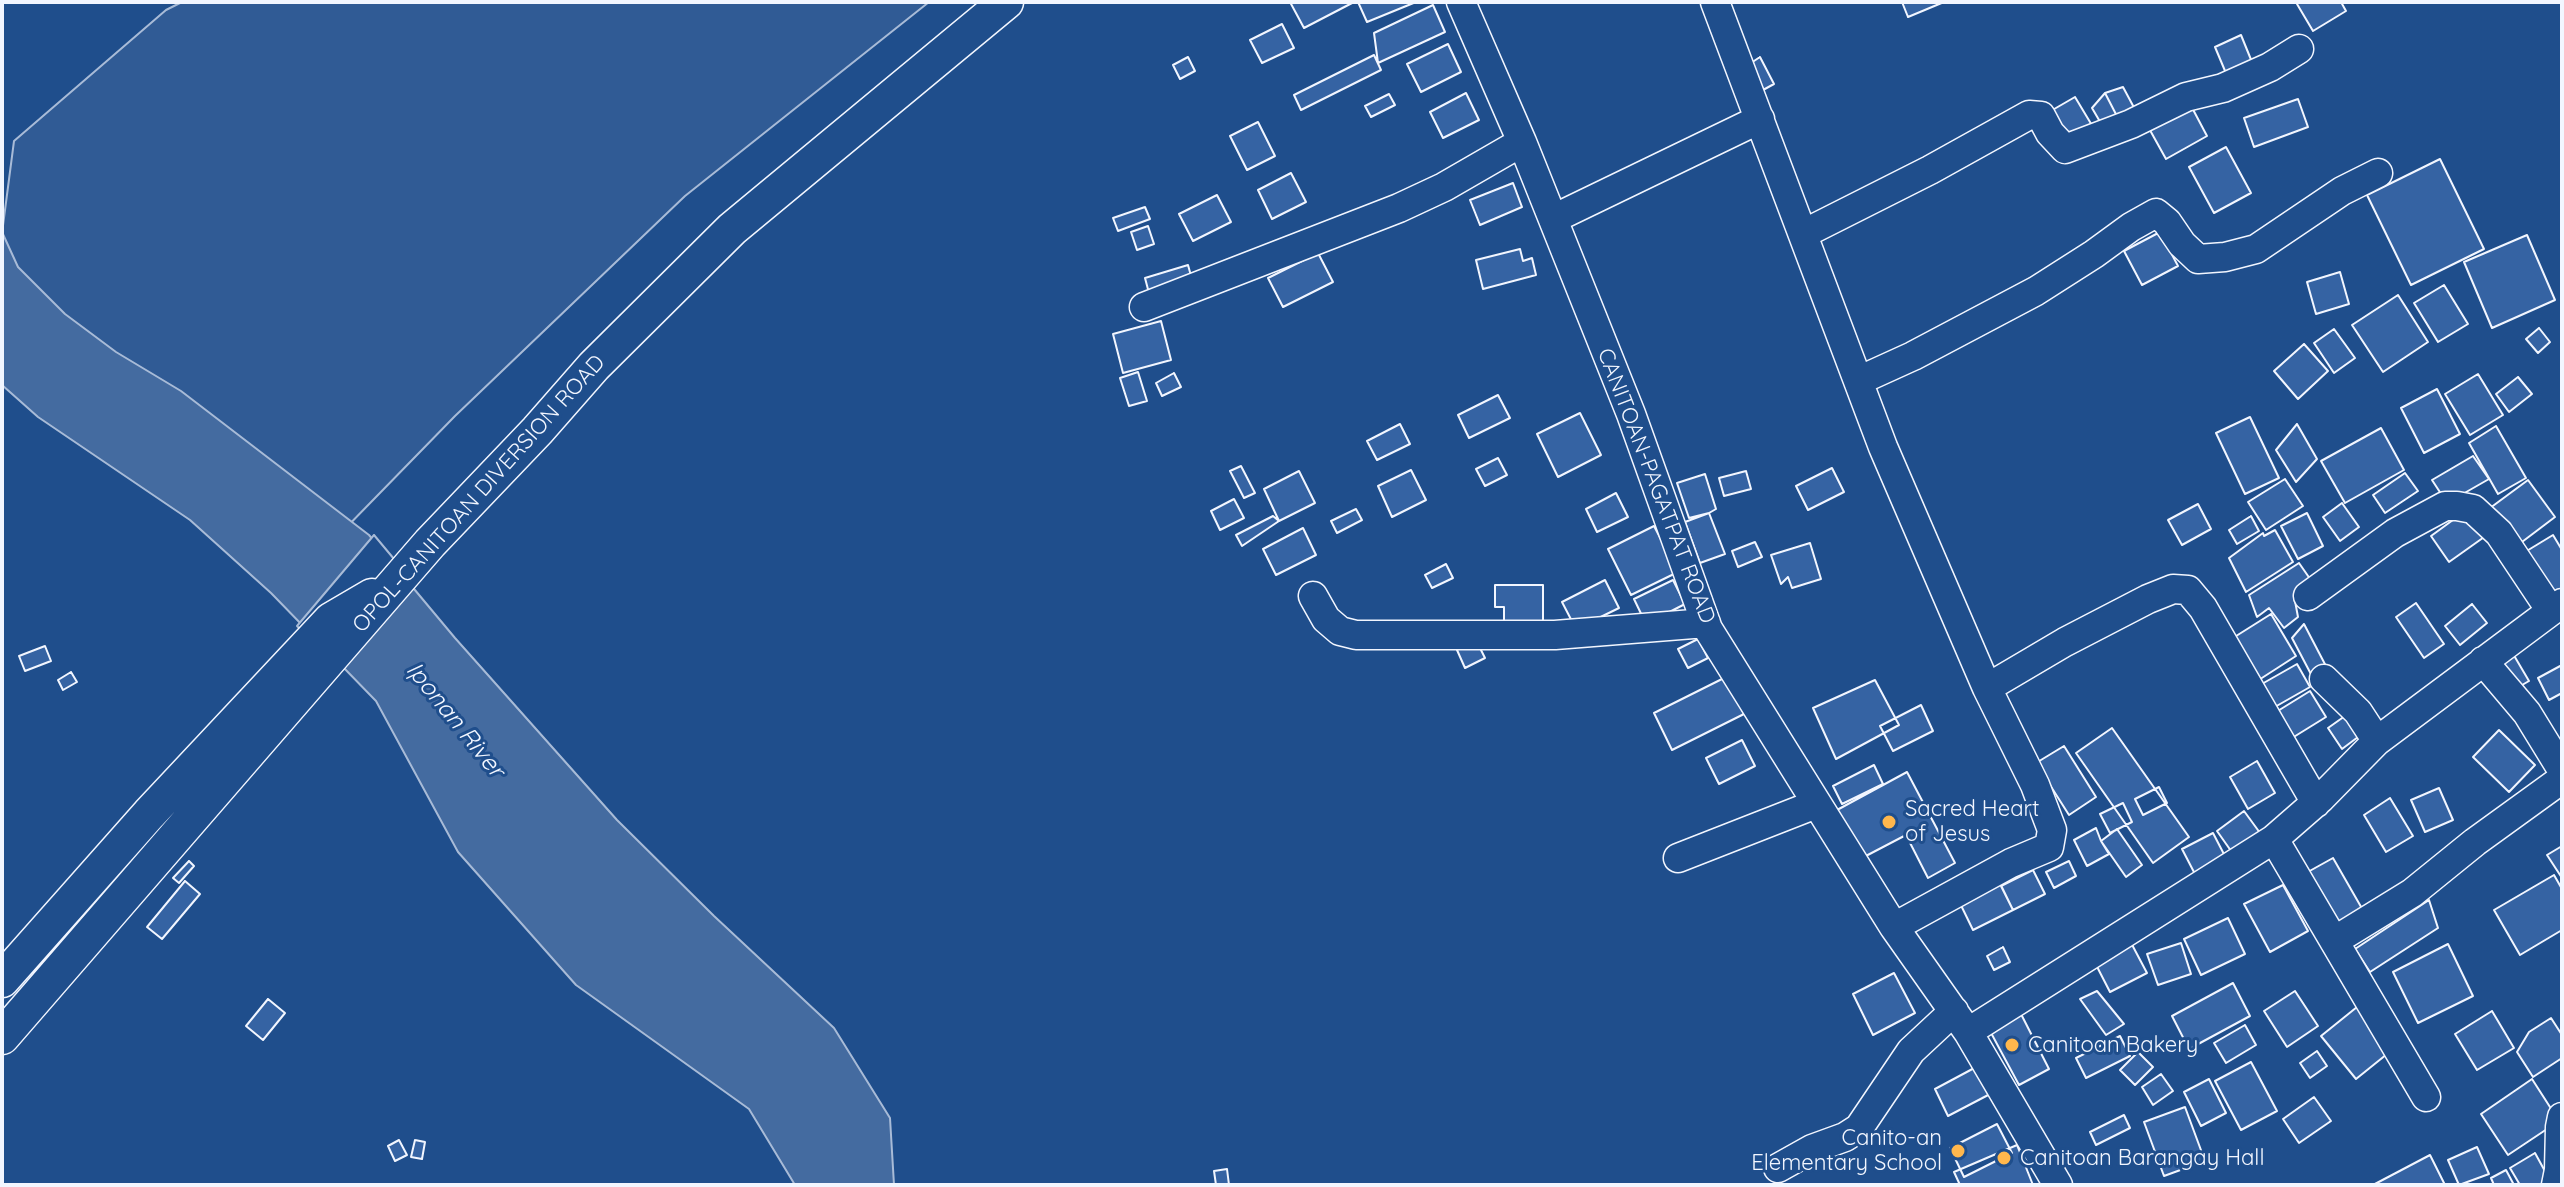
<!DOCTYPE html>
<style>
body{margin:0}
#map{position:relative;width:2564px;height:1187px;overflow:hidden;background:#1f4e8c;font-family:Quicksand,sans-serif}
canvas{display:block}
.frame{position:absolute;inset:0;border:4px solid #f2f6ff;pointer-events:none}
</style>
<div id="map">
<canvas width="2564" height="1187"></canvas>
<div class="frame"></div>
</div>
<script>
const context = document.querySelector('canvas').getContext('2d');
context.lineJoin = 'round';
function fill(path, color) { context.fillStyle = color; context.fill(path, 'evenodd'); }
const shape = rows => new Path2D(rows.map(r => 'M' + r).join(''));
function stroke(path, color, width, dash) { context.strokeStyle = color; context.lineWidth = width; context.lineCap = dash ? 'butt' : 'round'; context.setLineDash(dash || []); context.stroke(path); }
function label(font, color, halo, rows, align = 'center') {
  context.font = font + ' Quicksand,sans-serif'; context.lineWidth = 6; context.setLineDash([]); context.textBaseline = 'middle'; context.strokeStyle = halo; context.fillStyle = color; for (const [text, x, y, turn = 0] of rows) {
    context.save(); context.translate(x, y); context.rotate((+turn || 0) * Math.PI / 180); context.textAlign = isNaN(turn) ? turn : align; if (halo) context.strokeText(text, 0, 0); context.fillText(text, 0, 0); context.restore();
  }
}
const built = shape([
 [182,2,929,2,685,196,455,416,336,538,2,276,2,233,14,141,166,10,182,2]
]);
const water = shape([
 [2,232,18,267,65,314,116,352,181,391,369,535,455,638,617,820,714,916,834,1028,890,1118,894,1185,795,1185,749,1109,576,985,458,852,376,701,271,593,190,520,38,417,2,385,2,232]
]);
const pier = shape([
 [374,535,414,583,341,671,297,626,374,535]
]);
const building = shape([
 [1290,2,1354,2,1304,28,1290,2],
 [1358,2,1416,2,1367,22,1358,2],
 [1902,2,1944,2,1908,17,1902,2],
 [2300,2,2341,2,2346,11,2313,31,2297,4,2300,2],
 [1433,5,1445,32,1378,63,1374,33,1433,5],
 [1282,24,1294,48,1262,63,1250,40,1282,24],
 [2241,35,2254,67,2228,78,2215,47,2241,35],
 [1448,44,1461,72,1421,92,1407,64,1448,44],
 [1374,55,1381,70,1301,110,1294,95,1374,55],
 [1188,57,1195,71,1180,79,1173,65,1188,57],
 [1760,57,1774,84,1752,96,1742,69,1760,57],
 [2123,87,2138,115,2120,122,2105,93,2123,87],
 [1466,93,1479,120,1443,138,1430,112,1466,93],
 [2105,93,2120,122,2106,132,2092,108,2105,93],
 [1389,94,1395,105,1371,117,1365,106,1389,94],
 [2075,97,2093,127,2067,143,2049,112,2075,97],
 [2298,99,2308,127,2254,147,2244,118,2298,99],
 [2188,100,2207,136,2166,159,2146,123,2188,100],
 [1258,122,1275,156,1247,170,1230,136,1258,122],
 [2226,147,2251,193,2214,213,2189,167,2226,147],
 [2440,159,2484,249,2411,285,2367,195,2440,159],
 [1291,173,1306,202,1272,219,1258,190,1291,173],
 [1513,183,1522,207,1480,225,1470,200,1513,183],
 [1217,195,1231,222,1193,241,1179,214,1217,195],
 [1145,207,1150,219,1118,231,1113,218,1145,207],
 [1148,226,1154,244,1137,250,1131,232,1148,226],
 [2160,232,2178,266,2142,285,2124,251,2160,232],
 [2527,235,2555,300,2492,328,2464,262,2527,235],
 [1520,249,1523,261,1532,258,1536,275,1483,289,1476,260,1520,249],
 [1318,253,1333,282,1283,307,1268,278,1318,253],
 [1188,265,1193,283,1150,297,1145,278,1188,265],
 [2340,272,2349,304,2316,314,2307,282,2340,272],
 [2444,285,2468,324,2438,342,2414,303,2444,285],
 [2398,295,2428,342,2383,372,2352,325,2398,295],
 [1161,321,1171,360,1123,373,1113,334,1161,321],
 [2539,328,2550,342,2538,353,2526,339,2539,328],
 [2334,329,2355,358,2334,373,2314,343,2334,329],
 [2304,344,2328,371,2298,399,2274,371,2304,344],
 [1138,372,1147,401,1129,406,1120,378,1138,372],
 [1174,373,1181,387,1162,396,1156,383,1174,373],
 [2478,374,2503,415,2470,435,2445,394,2478,374],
 [2518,377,2532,394,2509,412,2496,394,2518,377],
 [2437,389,2460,434,2424,453,2401,408,2437,389],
 [1498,395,1510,418,1469,438,1458,415,1498,395],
 [1580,413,1601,455,1558,477,1537,434,1580,413],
 [2250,417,2279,478,2245,494,2216,433,2250,417],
 [1400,424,1410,444,1377,460,1367,441,1400,424],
 [2297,424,2317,459,2296,482,2276,450,2297,424],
 [2496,426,2526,478,2498,494,2469,443,2496,426],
 [2381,428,2404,470,2345,503,2321,461,2381,428],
 [2473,456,2489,479,2447,503,2432,480,2473,456],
 [1498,458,1507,475,1485,486,1476,469,1498,458],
 [1241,466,1255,493,1244,498,1230,471,1241,466],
 [1832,468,1844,492,1808,510,1796,486,1832,468],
 [1411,470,1426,500,1392,517,1378,486,1411,470],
 [1299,471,1315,503,1279,521,1264,489,1299,471],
 [1746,471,1751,489,1724,496,1719,478,1746,471],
 [2405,473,2418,491,2385,513,2373,495,2405,473],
 [1705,474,1716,509,1709,513,1689,518,1677,483,1705,474],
 [2285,479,2303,506,2266,530,2248,502,2285,479],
 [2528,480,2555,517,2514,548,2486,511,2528,480],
 [1616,493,1628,517,1597,532,1586,509,1616,493],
 [1234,499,1244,518,1220,530,1211,511,1234,499],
 [2342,503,2359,527,2340,541,2323,517,2342,503],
 [2198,504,2211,529,2182,545,2168,520,2198,504],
 [1356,509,1362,520,1337,533,1331,521,1356,509],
 [2468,509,2487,535,2449,562,2431,536,2468,509],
 [1709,513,1725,554,1700,563,1685,522,1709,513],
 [2307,513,2323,546,2298,559,2281,526,2307,513],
 [1273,516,1279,521,1242,546,1236,535,1273,516],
 [2251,516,2259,531,2237,544,2229,530,2251,516],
 [1654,526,1678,572,1631,595,1608,549,1654,526],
 [1303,528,1316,555,1276,575,1263,549,1303,528],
 [2275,530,2293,562,2246,592,2229,558,2263,533,2264,536,2275,530],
 [2553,535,2562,550,2562,592,2552,598,2525,552,2553,535],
 [1755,542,1762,557,1738,567,1732,551,1755,542],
 [1810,543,1821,579,1792,588,1788,577,1781,584,1771,555,1810,543],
 [2299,563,2315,586,2295,601,2298,617,2284,628,2269,608,2257,617,2249,595,2299,563],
 [1446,564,1453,578,1432,588,1425,575,1446,564],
 [1605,580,1619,608,1576,629,1562,602,1605,580],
 [1673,580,1685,604,1646,624,1634,599,1673,580],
 [1495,585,1543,585,1543,627,1504,627,1504,607,1495,607,1495,585],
 [2416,603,2444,644,2424,658,2396,617,2416,603],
 [2472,604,2487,623,2460,645,2445,626,2472,604],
 [2271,614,2296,656,2251,685,2225,643,2271,614],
 [2304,624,2328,670,2313,678,2292,638,2304,624],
 [1698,639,1708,658,1688,668,1678,649,1698,639],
 [1476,640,1485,658,1465,668,1457,650,1476,640],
 [45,646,51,661,25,671,19,656,45,646],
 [2509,647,2529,681,2510,692,2490,659,2509,647],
 [2297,664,2310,687,2266,712,2253,689,2297,664],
 [2562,665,2562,693,2549,700,2538,678,2562,665],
 [71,672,77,682,63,690,58,680,71,672],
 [1726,677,1744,714,1672,750,1654,713,1726,677],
 [1875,680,1899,725,1836,759,1813,708,1875,680],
 [2310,691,2326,717,2284,743,2268,717,2310,691],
 [1921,705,1933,731,1893,751,1880,726,1921,705],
 [2352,711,2366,731,2342,749,2328,728,2352,711],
 [2112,728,2189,837,2153,863,2076,753,2112,728],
 [2499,730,2535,765,2509,792,2473,757,2499,730],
 [1742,740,1755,766,1719,784,1706,758,1742,740],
 [2064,746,2096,797,2069,815,2036,763,2064,746],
 [2257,761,2275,793,2248,809,2230,777,2257,761],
 [1874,765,1883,784,1842,804,1833,786,1874,765],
 [1907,772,1955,863,1928,878,1906,835,1862,858,1837,810,1907,772],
 [2159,787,2167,803,2143,815,2135,799,2159,787],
 [2439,788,2453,820,2425,832,2411,800,2439,788],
 [2390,798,2413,836,2386,852,2364,815,2390,798],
 [2123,803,2132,822,2110,833,2100,814,2123,803],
 [2244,811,2263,837,2236,858,2217,831,2244,811],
 [2096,828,2101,841,2109,854,2087,866,2074,840,2096,828],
 [2117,829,2142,865,2126,877,2101,841,2117,829],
 [2213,833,2227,860,2196,876,2182,849,2213,833],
 [2562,846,2562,878,2547,855,2562,846],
 [2333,858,2364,912,2338,927,2306,873,2333,858],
 [189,861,194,866,179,883,173,878,189,861],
 [2069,861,2076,876,2054,888,2046,872,2069,861],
 [2033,870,2045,894,2013,910,2001,886,2033,870],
 [1995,873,2013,910,1973,930,1955,893,1995,873],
 [2554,875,2562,889,2562,930,2520,955,2494,910,2554,875],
 [185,881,200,894,162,939,147,927,185,881],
 [2283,885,2308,931,2270,952,2244,904,2283,885],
 [2429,900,2438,928,2370,972,2355,949,2429,900],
 [2228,918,2245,954,2201,975,2184,939,2228,918],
 [2129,939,2147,973,2110,992,2092,957,2129,939],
 [2181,943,2191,974,2158,985,2147,954,2181,943],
 [2448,944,2473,996,2418,1023,2393,972,2448,944],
 [2003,947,2010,962,1994,970,1987,956,2003,947],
 [1894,973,1915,1013,1873,1035,1853,994,1894,973],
 [2233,983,2250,1016,2189,1049,2172,1016,2233,983],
 [2097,991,2124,1024,2106,1035,2080,999,2097,991],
 [2295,991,2318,1026,2287,1047,2264,1011,2295,991],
 [268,999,285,1013,263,1040,246,1026,268,999],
 [2357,1007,2392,1050,2356,1079,2321,1036,2357,1007],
 [2492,1011,2514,1048,2477,1070,2455,1034,2492,1011],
 [2021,1014,2049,1069,2019,1085,1990,1031,2021,1014],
 [2551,1018,2562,1035,2562,1058,2533,1077,2517,1052,2529,1032,2551,1018],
 [2245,1025,2256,1045,2226,1063,2214,1043,2245,1025],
 [2120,1036,2130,1056,2086,1078,2076,1058,2120,1036],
 [2317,1051,2327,1066,2310,1078,2300,1063,2317,1051],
 [2138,1052,2153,1067,2135,1085,2120,1070,2138,1052],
 [2251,1062,2277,1111,2241,1130,2215,1081,2251,1062],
 [1978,1066,1992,1093,1948,1116,1935,1089,1978,1066],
 [2161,1074,2173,1091,2153,1105,2142,1087,2161,1074],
 [2209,1079,2226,1113,2201,1126,2184,1092,2209,1079],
 [2532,1079,2559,1121,2508,1155,2481,1114,2532,1079],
 [2314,1097,2331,1121,2299,1143,2283,1119,2314,1097],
 [2185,1107,2205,1161,2164,1176,2144,1122,2185,1107],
 [2124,1115,2130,1128,2096,1145,2090,1132,2124,1115],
 [1997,1124,2012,1153,1964,1177,1950,1148,1997,1124],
 [399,1140,407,1155,395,1161,388,1146,399,1140],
 [415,1140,425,1142,422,1159,411,1157,415,1140],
 [2017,1145,2033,1185,1960,1185,1954,1172,2017,1145],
 [2477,1147,2489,1174,2459,1185,2448,1160,2477,1147],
 [2535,1153,2552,1184,2550,1185,2520,1185,2510,1168,2535,1153],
 [2430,1155,2445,1185,2373,1185,2430,1155],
 [1227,1169,1229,1185,1216,1185,1214,1171,1227,1169],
 [2506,1170,2514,1185,2494,1185,2491,1178,2506,1170]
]);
const minor = shape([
 [1461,2,1522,142,1631,414,1708,629,1894,927,1968,1032,2058,1185],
 [1715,2,1883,447,1987,688,2035,785,2052,830,2049,847,2011,863,1894,927],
 [1553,219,1760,119],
 [1803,234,1930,170,2029,115,2041,116,2050,133,2065,149,2131,124,2186,97,2223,88,2270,67,2299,49],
 [1144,307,1399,208,1444,187,1522,142],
 [1858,381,1913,356,2036,291,2094,254,2131,227,2156,213,2167,222,2182,244,2198,259,2225,257,2256,249,2342,191,2378,173],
 [1313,596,1326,619,1340,631,1356,635,1555,635,1706,623],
 [2308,596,2395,533,2445,506,2457,506,2473,509,2499,533,2551,611],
 [2483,661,2527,713,2562,770],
 [2324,679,2358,712,2377,741],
 [1987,688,2065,642,2148,599,2173,589,2188,590,2203,608,2316,803],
 [2274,839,2426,1097],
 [1678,858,1816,804],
 [2334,941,2412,893,2475,842,2562,779],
 [1968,1032,2274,839,2321,798,2377,741,2562,603],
 [1778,1168,1812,1149,1845,1137,1859,1128,1911,1051,1954,1011],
 [2556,1185,2559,1170,2560,1127,2562,1117]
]);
const major = shape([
 [2,980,149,814,331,620,372,596],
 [2,1037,430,543,537,431,594,366,732,229,1006,2]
]);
const markers = [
 [1889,822,8,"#ffb74d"],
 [2012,1045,8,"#ffb74d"],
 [1958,1151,8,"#ffb74d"],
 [2004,1158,8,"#ffb74d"]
];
const streetNames = [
 ["CANITOAN-PAGATPAT ROAD",1656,486,69],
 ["OPOL-CANITOAN DIVERSION ROAD",479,494,-48]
];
const poiNames = [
 ["Sacred Heart",1905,809],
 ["of Jesus",1905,834],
 ["Canitoan Bakery",2028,1045],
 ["Canito-an",1942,1138,"right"],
 ["Elementary School",1942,1163,"right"],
 ["Canitoan Barangay Hall",2020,1158]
];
const waterNames = [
 ["Iponan River",455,720,51]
];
fill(built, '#305b95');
stroke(built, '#a8bbd7', 2);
fill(water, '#446ba0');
stroke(water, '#a8bbd7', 2);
fill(pier, '#1f4e8c');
stroke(pier, '#a8bbd7', 2);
fill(building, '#3563a3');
stroke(building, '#f2f6ff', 2);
stroke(minor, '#f2f6ff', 31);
stroke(major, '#f2f6ff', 37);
stroke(minor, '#1f4e8c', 28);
stroke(major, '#1f4e8c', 34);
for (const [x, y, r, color] of markers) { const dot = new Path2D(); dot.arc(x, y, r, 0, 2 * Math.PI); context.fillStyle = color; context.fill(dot); stroke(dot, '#1f4e8c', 3); }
label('22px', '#f2f6ff', '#1f4e8c', streetNames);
label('22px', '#f2f6ff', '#1f4e8c', poiNames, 'left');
label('italic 24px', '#f2f6ff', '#1f4e8c', waterNames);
</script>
